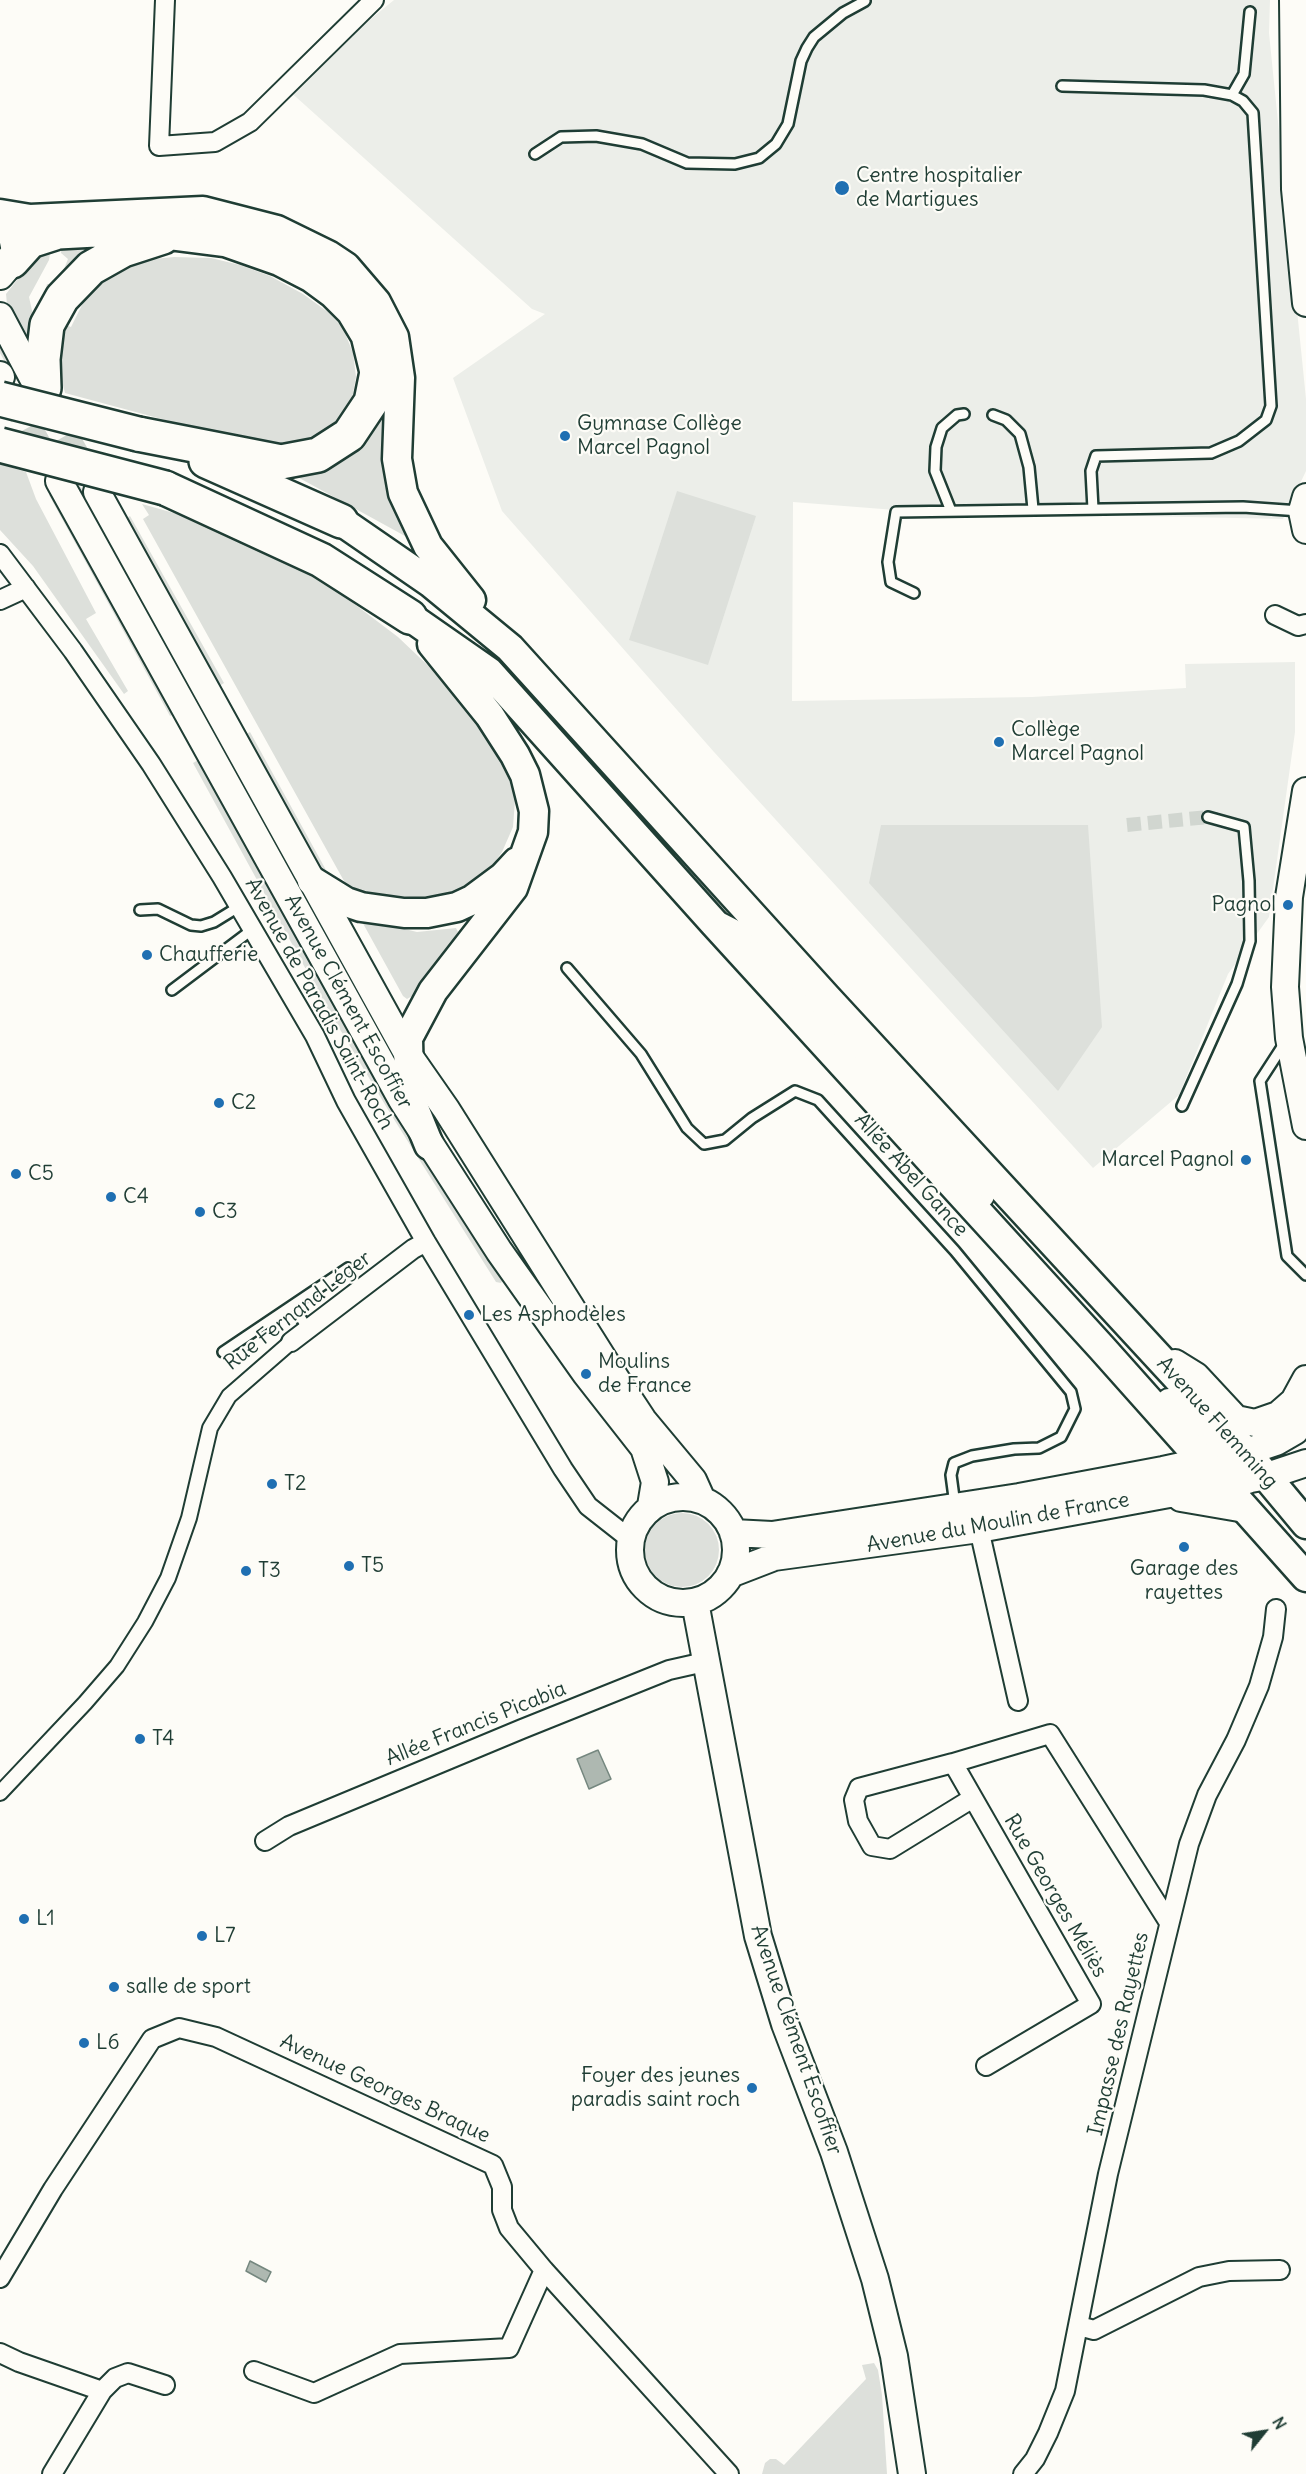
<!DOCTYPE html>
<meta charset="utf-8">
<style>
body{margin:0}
#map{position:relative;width:1306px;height:2474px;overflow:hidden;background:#fdfcf7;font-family:Delius,sans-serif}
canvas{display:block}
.north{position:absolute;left:1234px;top:2402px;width:60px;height:60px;-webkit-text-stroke:4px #fdfcf7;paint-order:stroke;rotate:60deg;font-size:16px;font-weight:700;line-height:24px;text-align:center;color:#1f3d34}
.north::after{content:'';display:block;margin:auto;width:21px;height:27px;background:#1f3d34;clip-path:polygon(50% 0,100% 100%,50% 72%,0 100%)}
</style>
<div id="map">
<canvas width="1306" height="2474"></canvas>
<div class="north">N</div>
</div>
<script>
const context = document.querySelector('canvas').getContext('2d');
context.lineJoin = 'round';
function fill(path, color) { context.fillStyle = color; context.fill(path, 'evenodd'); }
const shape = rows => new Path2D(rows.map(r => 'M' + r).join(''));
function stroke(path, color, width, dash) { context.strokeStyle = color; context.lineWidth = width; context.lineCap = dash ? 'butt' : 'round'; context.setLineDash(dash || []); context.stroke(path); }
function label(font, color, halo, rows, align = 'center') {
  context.font = font + ' Delius,sans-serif'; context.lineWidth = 4.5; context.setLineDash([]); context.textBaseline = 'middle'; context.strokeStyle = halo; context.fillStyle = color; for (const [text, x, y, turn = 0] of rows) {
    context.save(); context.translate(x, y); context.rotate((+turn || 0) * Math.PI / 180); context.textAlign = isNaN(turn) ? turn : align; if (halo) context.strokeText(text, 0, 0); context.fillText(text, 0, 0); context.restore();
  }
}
const built = shape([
 [394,0,1270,0,1269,33,1306,399,1306,471,1283,519,908,511,793,502,792,701,1032,697,1186,688,1185,664,1295,662,1295,732,1269,917,1228,974,1179,1095,1093,1168,714,752,502,511,453,378,545,314,532,309,286,88]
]);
const green = shape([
 [123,240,41,307,47,284,58,284,68,259,61,253,62,243],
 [51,246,49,260,29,297,35,324,33,351,8,314,6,294,24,271,29,255],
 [174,257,211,258,240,265,270,276,303,294,328,312,343,328,353,353,356,377,352,399,340,420,320,435,300,443,275,446,221,435,65,393,59,370,64,335,63,324,71,327,84,301,98,283,119,268,143,260],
 [0,342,21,382,15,380,0,353],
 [384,407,407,533,405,536,292,474],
 [0,464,26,472,36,499,96,613,86,619,128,691,124,694,33,566,0,530],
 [72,484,81,487,201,704,196,707],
 [55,491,176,713,170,716,49,495],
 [677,491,756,516,708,665,629,640],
 [142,504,181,515,217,529,324,581,398,637,439,676,483,730,506,769,515,800,513,827,502,852,487,873,469,887,449,896,420,898,389,895,385,902,349,890,143,519,149,515],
 [130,516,224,683,216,688,122,521],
 [250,732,326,870,317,865,242,736],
 [220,739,395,1054,394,1063,215,741],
 [200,759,504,1278,501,1283,496,1282,390,1113,326,1006,193,763],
 [881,825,1088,825,1102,1027,1058,1091,869,883],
 [349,918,405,1020,401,1022,345,920],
 [360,918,417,932,456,928,458,932,414,995,407,999,403,996],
 '645 1550a37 37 0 1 1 74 0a37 37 0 1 1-74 0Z',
 [874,2363,878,2370,882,2395,887,2474,762,2474,765,2463,770,2459,776,2459,784,2465,866,2379,862,2365]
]);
const water = shape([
 [598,1750,611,1779,589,1789,577,1759,598,1750],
 [250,2261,271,2272,266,2282,246,2271,250,2261]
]);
const pedestrianTunnel = shape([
 [1127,825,1208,817]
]);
const secondaryTunnel = shape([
 [10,393,50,466],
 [46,402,89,477]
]);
const service = shape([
 [1062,86,1204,90,1232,95,1243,101,1253,113,1271,406,1266,420,1239,441,1211,453,1096,456,1091,471,1093,509],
 [1232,95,1244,74,1250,12],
 [535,154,561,137,596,136,642,144,687,163,735,164,759,158,776,144,788,124,801,61,807,48,814,37,843,13,865,1],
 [993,415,1006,420,1020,434,1029,467,1033,509],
 [951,511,935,471,936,447,942,428,957,415,964,414],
 [914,593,891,582,888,562,896,512,1243,507,1300,511],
 [140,910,158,909,191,925,201,926,214,922,240,906],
 [567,968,641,1054,687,1128,704,1144,725,1140,752,1118,795,1091,818,1100,955,1251,1071,1392,1075,1409,1061,1437,1039,1448,1014,1449,972,1456,954,1463,951,1475,955,1505],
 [172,990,253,929],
 [1284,1044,1260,1081,1287,1256,1306,1275],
 [1182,1106,1237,984,1250,941,1249,881,1244,827,1208,817],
 [293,1306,308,1329],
 [223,1352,348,1268]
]);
const pedestrian = shape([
 [0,1793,85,1703,117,1666,145,1622,168,1578,189,1518,210,1428,229,1396,291,1342]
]);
const minor = shape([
 [165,0,159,146,215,142,250,122,374,0],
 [0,554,73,651,151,764,222,877,315,1036,346,1101,426,1242,563,1469,588,1506,630,1539],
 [0,600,26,588],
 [1275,615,1298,626,1306,624],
 [291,1342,413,1249,426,1242],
 [979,1529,1018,1701],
 [953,1763,1091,2004,986,2066],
 [973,1798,890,1849,872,1846,858,1821,854,1800,859,1788,953,1763,1050,1734,1168,1921],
 [265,1841,289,1826,522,1729,669,1670,709,1661],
 [0,2278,53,2189,152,2039,179,2028,216,2037,493,2165,502,2187,502,2210,509,2228,544,2270,729,2474],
 [1079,2326,1094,2330,1199,2277,1229,2271,1280,2270],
 [0,2353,19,2362,102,2391,52,2474],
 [254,2371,314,2393,400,2354,509,2348,544,2270],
 [102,2391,115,2378,128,2373,165,2385],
 [1023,2474,1035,2459,1048,2433,1065,2391,1108,2174,1189,1844,1207,1795,1236,1740,1259,1686,1273,1637,1276,1609]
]);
const secondary = shape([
 [1293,0,1295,189,1306,303],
 [0,216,10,227,15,251,11,263,0,276],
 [0,316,37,386],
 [0,375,1,377],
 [59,481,402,1100,499,1251,586,1374,644,1448,655,1482,651,1506],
 [97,492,407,1053,446,1109,616,1379,643,1420,693,1480,702,1500],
 [1306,497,1302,511,1306,530],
 [1306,791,1289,897,1285,987,1289,1038,1306,1126],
 [720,926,755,944,981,1195],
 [1175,1363,1196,1376,1236,1419,1255,1423,1278,1415,1294,1401,1306,1379],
 [1169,1402,1220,1458,1248,1480],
 '630 1550a53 53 0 1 1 106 0a53 53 0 1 1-106 0Z',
 [1181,1498,1245,1509],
 [733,1533,772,1535,1019,1497,1163,1470,1246,1452,1276,1442,1295,1431,1306,1416],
 [730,1574,774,1557,979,1529,1267,1476,1306,1463],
 [695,1602,758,1936,785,2024,834,2152,875,2279,894,2356,912,2474]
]);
const primary = shape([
 [0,214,30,219,203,211,277,230,328,255,346,267,376,302,394,337,400,378,397,459,403,493,428,546,471,600],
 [341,521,431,583,510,648,826,997,1246,1452,1306,1524],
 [410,617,489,672,714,923,1101,1347,1306,1577],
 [312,881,346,902,361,907,404,913,427,913,457,907,472,900,503,877,517,862],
 [429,1145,414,1108,409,1086,408,1038,433,991,513,888,533,832,534,811,525,775,515,755,490,716,432,644]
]);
const motorway = shape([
 [12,261,30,241,58,232,133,228,227,240,281,259,312,275,335,292,353,310,368,335,377,372,371,402,349,435,318,455,281,462,138,434],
 [44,388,43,359,47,325,62,298,91,268,123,250,163,237],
 [206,461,341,521],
 [165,488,321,560,410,617]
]);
const motorwayBridge = shape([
 [0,399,138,434],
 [0,445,165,488]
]);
const markers = [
 [842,188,8,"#1f6fb2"],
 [565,436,6,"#1f6fb2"],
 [999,742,6,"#1f6fb2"],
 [1288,905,6,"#1f6fb2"],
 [147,955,6,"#1f6fb2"],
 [219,1103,6,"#1f6fb2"],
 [1246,1160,6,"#1f6fb2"],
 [16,1174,6,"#1f6fb2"],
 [111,1197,6,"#1f6fb2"],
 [200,1212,6,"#1f6fb2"],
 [469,1315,6,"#1f6fb2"],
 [586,1374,6,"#1f6fb2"],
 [272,1484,6,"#1f6fb2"],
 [1184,1547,6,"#1f6fb2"],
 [349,1566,6,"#1f6fb2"],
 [246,1571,6,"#1f6fb2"],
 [140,1739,6,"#1f6fb2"],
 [24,1919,6,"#1f6fb2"],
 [202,1936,6,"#1f6fb2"],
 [114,1987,6,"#1f6fb2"],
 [84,2043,6,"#1f6fb2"],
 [752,2088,6,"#1f6fb2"]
];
const poiNames = [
 ["Centre hospitalier",856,176],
 ["de Martigues",856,200],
 ["Gymnase Collège",577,424],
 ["Marcel Pagnol",577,448],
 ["Collège",1011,730],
 ["Marcel Pagnol",1011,754],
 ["Pagnol",1276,905,"right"],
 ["Chaufferie",159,955],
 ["C2",231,1103],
 ["Marcel Pagnol",1234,1160,"right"],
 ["C5",28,1174],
 ["C4",123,1197],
 ["C3",212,1212],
 ["Les Asphodèles",481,1315],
 ["Moulins",598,1362],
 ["de France",598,1386],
 ["T2",284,1484],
 ["T5",361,1566],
 ["Garage des",1184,1569,"center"],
 ["rayettes",1184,1593,"center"],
 ["T3",258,1571],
 ["T4",152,1739],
 ["L1",36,1919],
 ["L7",214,1936],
 ["salle de sport",126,1987],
 ["L6",96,2043],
 ["Foyer des jeunes",740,2076,"right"],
 ["paradis saint roch",740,2100,"right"]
];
const streetNames = [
 ["Avenue Clément Escoffier",348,1002,61],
 ["Avenue de Paradis Saint-Roch",319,1004,61],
 ["Allée Abel Gance",911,1175,48],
 ["Rue Fernand Léger",298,1311,-38],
 ["Avenue Flemming",1217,1423,48],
 ["Avenue du Moulin de France",998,1523,-10],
 ["Allée Francis Picabia",476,1724,-22],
 ["Rue Georges Méliès",1055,1896,60],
 ["Impasse des Rayettes",1119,2034,-77],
 ["Avenue Clément Escoffier",796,2040,71],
 ["Avenue Georges Braque",385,2089,25]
];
fill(built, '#eceee9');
fill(green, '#dde0db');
fill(water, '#aeb8b1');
stroke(water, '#75877f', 1.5);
stroke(pedestrianTunnel, '#d1d6d0', 14, [14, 7]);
stroke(secondaryTunnel, '#d1d6d0', 26, [26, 13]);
stroke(service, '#1f3d34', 14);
stroke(pedestrian, '#1f3d34', 18);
stroke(minor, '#1f3d34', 22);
stroke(secondary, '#1f3d34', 30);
stroke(primary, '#1f3d34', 33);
stroke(motorway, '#1f3d34', 38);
stroke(service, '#fdfcf7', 9);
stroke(pedestrian, '#fdfcf7', 14);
stroke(minor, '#fdfcf7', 18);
stroke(secondary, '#fdfcf7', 26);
stroke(primary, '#fdfcf7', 28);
stroke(motorway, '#fdfcf7', 33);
stroke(motorwayBridge, '#1f3d34', 38, []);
stroke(motorwayBridge, '#fdfcf7', 33);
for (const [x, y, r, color] of markers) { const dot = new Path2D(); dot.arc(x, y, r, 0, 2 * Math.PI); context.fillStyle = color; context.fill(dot); stroke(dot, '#fdfcf7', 2); }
label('21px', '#1f3d34', '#fdfcf7', poiNames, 'left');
label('21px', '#1f3d34', '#fdfcf7', streetNames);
</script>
